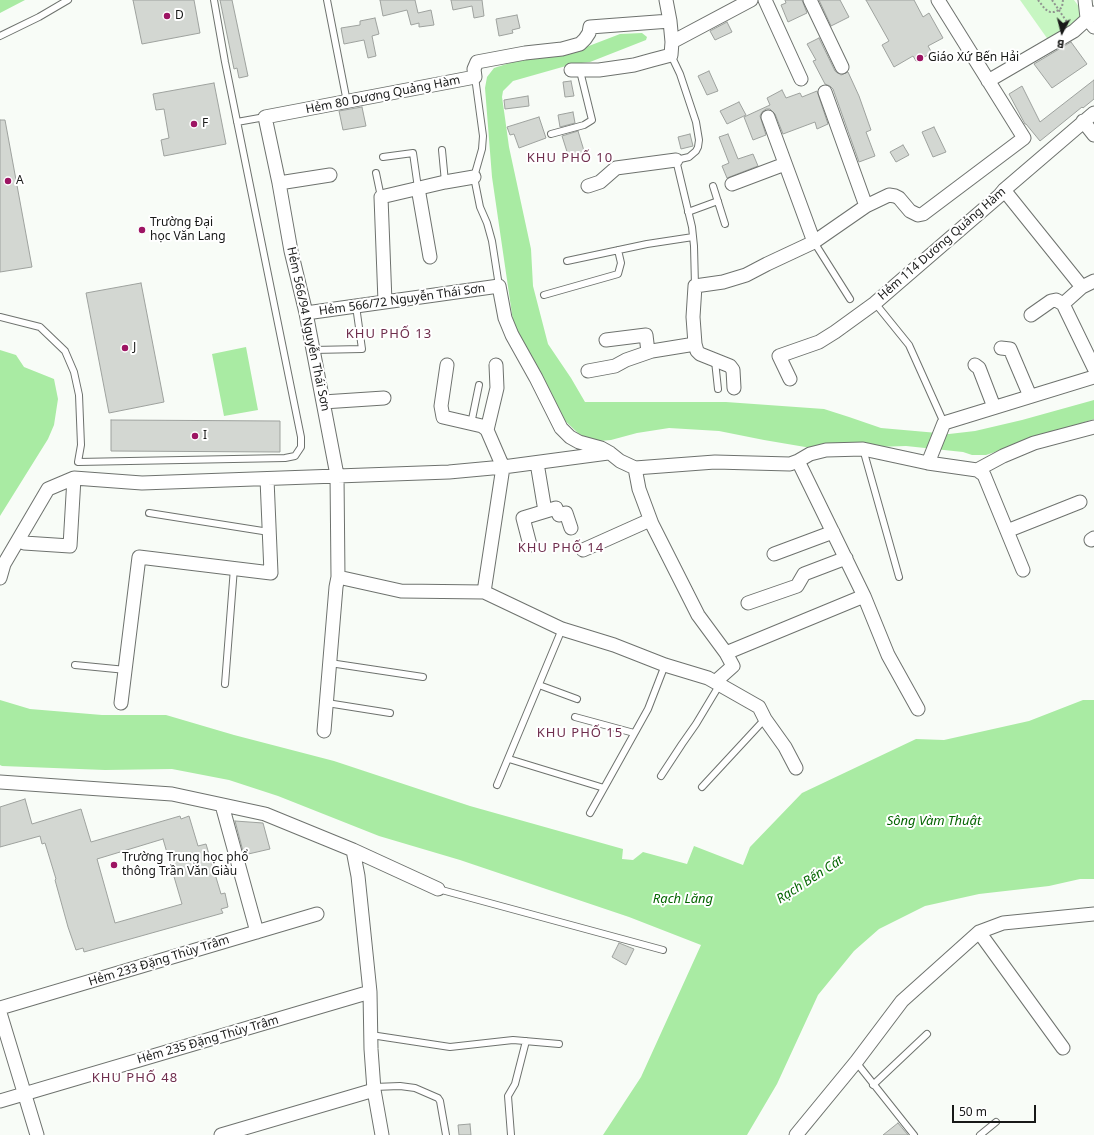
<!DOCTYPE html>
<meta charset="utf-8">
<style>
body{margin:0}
#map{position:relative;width:1094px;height:1135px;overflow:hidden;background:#f8fcf7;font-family:"Noto Sans",sans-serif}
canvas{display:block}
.north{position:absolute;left:1042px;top:12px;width:40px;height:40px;-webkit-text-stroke:3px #fff;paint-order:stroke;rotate:187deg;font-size:11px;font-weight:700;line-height:16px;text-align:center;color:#181918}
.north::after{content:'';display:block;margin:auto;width:14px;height:18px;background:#181918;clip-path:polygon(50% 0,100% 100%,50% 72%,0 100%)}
.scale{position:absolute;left:952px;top:1105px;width:84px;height:18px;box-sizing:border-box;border:2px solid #181918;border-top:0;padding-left:5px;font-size:12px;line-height:14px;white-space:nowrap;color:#181918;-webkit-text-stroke:3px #fff;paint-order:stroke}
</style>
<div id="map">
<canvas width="1094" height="1135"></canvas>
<div class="north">B</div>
<div class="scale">50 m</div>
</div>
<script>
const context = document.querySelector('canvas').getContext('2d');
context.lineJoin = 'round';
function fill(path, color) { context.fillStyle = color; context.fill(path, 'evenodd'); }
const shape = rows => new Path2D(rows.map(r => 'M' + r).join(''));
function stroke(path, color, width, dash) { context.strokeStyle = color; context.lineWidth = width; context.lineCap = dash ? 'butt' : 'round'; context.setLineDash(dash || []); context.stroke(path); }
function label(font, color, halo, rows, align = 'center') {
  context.font = font + ' "Noto Sans",sans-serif'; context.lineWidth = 4; context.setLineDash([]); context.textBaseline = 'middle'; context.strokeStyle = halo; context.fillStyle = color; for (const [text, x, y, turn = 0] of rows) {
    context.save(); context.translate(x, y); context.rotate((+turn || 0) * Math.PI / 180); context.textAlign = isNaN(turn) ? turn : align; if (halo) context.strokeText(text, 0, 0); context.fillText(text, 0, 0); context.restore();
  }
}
const green = shape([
 [1020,0,1074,0,1080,8,1082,14,1077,22,1049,41]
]);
const water = shape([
 [0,0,25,0,0,13],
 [642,33,647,37,646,40,590,62,573,64,513,81,503,91,502,97,505,118,509,147,531,249,533,286,548,344,571,378,585,402,726,402,824,409,849,417,881,428,949,434,975,431,1022,420,1094,400,1094,419,986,455,972,455,963,452,906,446,817,449,764,440,719,431,669,428,637,433,611,440,599,441,591,440,579,434,562,418,544,385,513,321,492,177,485,88,487,77,494,68,516,61,546,57,581,49,620,34],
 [246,347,258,410,224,416,212,354],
 [0,350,16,355,24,367,54,379,58,399,54,425,48,439,0,516],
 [0,700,30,709,102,715,166,715,234,735,334,761,470,806,623,849,622,859,633,860,643,852,687,864,694,846,743,865,750,847,802,793,916,739,944,740,1029,721,1083,700,1094,700,1094,879,1080,879,1049,886,979,894,925,906,879,929,854,951,818,995,777,1084,747,1135,603,1135,641,1077,701,945,629,917,460,860,379,836,278,796,229,780,172,769,105,770,2,766,0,765]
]);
const building = shape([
 [133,0,194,0,200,33,142,44,133,0],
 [220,0,232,0,248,76,239,78,237,68,234,69,220,0],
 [380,0,415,0,418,13,431,10,434,25,419,27,419,23,411,25,407,10,383,16,380,0],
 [451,0,482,0,484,16,474,18,472,6,453,10,451,0],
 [785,0,802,0,807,13,788,22,781,5,786,3,785,0],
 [819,0,840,0,849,17,831,26,819,0],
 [866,0,914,0,923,17,929,13,943,38,928,46,932,53,916,61,913,56,894,67,882,45,889,41,866,0],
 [517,15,520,28,512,30,513,33,499,36,496,19,517,15],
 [375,18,379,34,372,36,376,56,368,58,364,40,344,44,341,28,360,25,360,21,375,18],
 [727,22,732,32,715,40,710,31,727,22],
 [819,38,835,71,841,75,848,72,859,96,871,130,866,132,875,156,859,162,833,89,830,86,825,84,813,61,816,60,807,44,819,38],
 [1071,42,1087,64,1052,88,1034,64,1071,42],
 [709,71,718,91,707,95,698,76,709,71],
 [1094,80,1094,99,1083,108,1082,107,1040,141,1026,124,1025,124,1009,94,1022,86,1040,122,1094,80],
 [571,81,574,96,565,97,563,82,571,81],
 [214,83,226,144,164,156,161,140,169,138,164,109,156,110,153,94,214,83],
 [782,90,786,98,800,93,802,97,817,91,828,124,817,129,815,122,783,134,775,114,770,109,766,109,762,112,760,116,766,135,753,140,744,117,770,105,767,98,782,90],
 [528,96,529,106,505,109,504,100,528,96],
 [739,102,746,115,727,124,720,111,739,102],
 [362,107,366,126,343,130,339,111,362,107],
 [573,112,575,123,560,127,558,115,573,112],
 [539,117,546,138,519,148,514,134,510,135,507,127,539,117],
 [0,120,5,120,32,267,0,272,0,120],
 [934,127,946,152,933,157,922,132,934,127],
 [578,131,585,154,569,158,562,136,578,131],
 [690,134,693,146,681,149,678,137,690,134],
 [728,134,738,159,753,154,758,166,727,178,722,166,729,163,719,137,728,134],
 [903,145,909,155,896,162,890,152,903,145],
 [141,283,164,402,109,413,86,293,141,283],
 [111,420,280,421,280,452,111,451,111,420],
 [25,799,32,824,81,809,91,842,180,816,181,819,189,816,198,846,206,844,221,894,225,893,228,907,221,909,223,913,84,952,83,948,76,950,68,927,55,880,56,879,45,843,42,844,40,836,0,847,0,807,25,799],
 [163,839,182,904,115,923,97,859,163,839],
 [235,821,263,823,270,849,244,855,235,821],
 [619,943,634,949,626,965,612,957,619,943],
 [898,1123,908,1135,883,1135,898,1123],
 [470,1124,471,1135,459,1135,458,1125,470,1124]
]);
const path = shape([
 [1038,0,1045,9,1050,12,1054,12,1059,10,1062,7,1063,0],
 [1052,0,1067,22]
]);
const lane = shape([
 [327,0,347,102],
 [0,36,39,17,68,0],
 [671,55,680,74,696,122,699,140,698,147,696,151,689,157,676,160,692,227,694,246,695,286],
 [475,77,483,136,482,149,474,177,480,207,487,223,492,241,499,286],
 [237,122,265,117],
 [551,134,584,125,592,120,580,71],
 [442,150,445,182],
 [383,157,413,153,418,188],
 [376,173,381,197],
 [713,186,725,224],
 [688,212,718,201],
 [814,242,850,299],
 [567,261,647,244,693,237],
 [544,295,618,274,621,263,618,250],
 [875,303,909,345,944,423],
 [0,317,40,327,65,351,74,372,79,395,81,445,78,462,285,458,295,456,301,447,301,437,225,62,214,0],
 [313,350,362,349,356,306],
 [715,361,718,389],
 [471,424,479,385],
 [863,449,899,577],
 [149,513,269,532],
 [330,663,423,677],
 [75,665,126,670],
 [225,684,234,568],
 [539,685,577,699],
 [327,703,390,713],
 [575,717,634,733],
 [509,759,604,788,648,709,665,665],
 [661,776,682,744,696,724,720,684],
 [497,785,562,629],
 [702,787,765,719],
 [590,813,604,788],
 [438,889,663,950],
 [371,1035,450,1047,513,1040,559,1044],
 [856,1062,914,1135],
 [873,1085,927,1034],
 [374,1087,400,1086,415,1088,438,1098,440,1101,446,1135],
 [511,1135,508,1096,515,1084,526,1041],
 [980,1135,996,1122]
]);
const street = shape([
 [666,0,670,21],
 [765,0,801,79],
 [810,0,842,67],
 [1085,0,1087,18,1094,27],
 [571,70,599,70,634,65,652,60,671,55,672,42],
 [988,81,1074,31,1094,13],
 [825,92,866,206],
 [768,117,814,242],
 [1083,121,1094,135],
 [330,175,279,183,265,117,475,77,474,69,477,62,525,53,562,49,580,44,585,39,589,33,590,27,670,21,672,42,751,0],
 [279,183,291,251,306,313,337,475,338,577,336,587,324,731],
 [732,184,785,164],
 [588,186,600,182,616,168,676,160],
 [418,188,430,257],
 [1004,190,1082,287],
 [1094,281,1082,287,1063,304,1094,368],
 [385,302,381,197,445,182,474,177],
 [306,313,499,286,505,318,512,335,536,378,561,428,570,437,579,442,601,448,610,453,620,461,635,468,715,462,790,464,798,461,810,454,826,450,863,449,928,463,977,470,984,475,1023,570],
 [1031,315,1051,301,1056,300,1063,304],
 [606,340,646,335,648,352],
 [695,344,697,351,700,354,730,366,733,370,734,388],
 [1001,348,1010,349,1030,396],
 [447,365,441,406,443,417,482,426,487,430,503,467,484,592],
 [975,365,979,368,994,407],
 [588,371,615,366,626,360,652,351,695,344,693,317,695,286,723,282,746,275,767,264,814,242,866,206,889,195,895,196,899,198,910,211,918,215,923,214,1024,138,938,0],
 [790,379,779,356,819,342,835,332,875,303,999,196,1004,190,1094,113],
 [323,402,384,398],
 [487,430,497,388,496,365],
 [798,461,864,596,888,655,918,709],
 [537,463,545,511],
 [928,463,944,423,1094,377],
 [635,468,639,489,652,524,698,615,726,653,733,666,715,682],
 [977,470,1003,456,1034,443,1094,427],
 [1007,531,1080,502],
 [1091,540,1094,538],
 [24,543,70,546,74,478],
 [530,545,523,518,556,508,559,515,566,513,571,528],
 [583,550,650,520],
 [774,554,833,532],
 [338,577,401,591,484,592,562,629,614,645,665,665,708,678,759,707,765,719,785,747,796,768],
 [0,578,4,564,48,489,74,478,142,483,449,472,503,467,608,453],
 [748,603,797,586,804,574,846,558],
 [726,653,864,596],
 [121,703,139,557,271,573,267,479],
 [0,782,172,794,265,814,353,850,358,876,370,992,371,1049,374,1090,382,1135],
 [222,805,257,932],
 [353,850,438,889],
 [979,932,1063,1048],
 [0,1008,317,914],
 [0,1013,37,1135],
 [0,1101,370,992],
 [221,1135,374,1090],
 [796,1135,856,1062,902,1001,979,932,1003,923,1094,914]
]);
const markers = [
 [167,16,4,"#9d1463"],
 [920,58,4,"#9d1463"],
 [194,124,4,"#9d1463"],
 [8,181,4,"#9d1463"],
 [142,230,4,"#9d1463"],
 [125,348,4,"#9d1463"],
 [195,436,4,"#9d1463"],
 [114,865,4,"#9d1463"]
];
const poiNames = [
 ["D",175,16],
 ["Giáo Xứ Bến Hải",928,58],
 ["F",202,124],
 ["A",16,181],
 ["Trường Đại",150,223],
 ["học Văn Lang",150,237],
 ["J",133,348],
 ["I",203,436],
 ["Trường Trung học phổ",122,858],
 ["thông Trần Văn Giàu",122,872]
];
const streetNames = [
 ["Hẻm 80 Dương Quảng Hàm",383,95,-11],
 ["Hẻm 114 Dương Quảng Hàm",942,244,-41],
 ["Hẻm 566/72 Nguyễn Thái Sơn",402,300,-8],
 ["Hẻm 566/94 Nguyễn Thái Sơn",308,329,78],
 ["Hẻm 233 Đặng Thùy Trâm",159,961,-17],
 ["Hẻm 235 Đặng Thùy Trâm",208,1040,-16]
];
const neighbourhoodNames = [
 ["KHU PHỐ 10",570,158],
 ["KHU PHỐ 13",389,334],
 ["KHU PHỐ 14",561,548],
 ["KHU PHỐ 15",580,733],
 ["KHU PHỐ 48",135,1078]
];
const waterNames = [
 ["Sông Vàm Thuật",934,821],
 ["Rạch Bến Cát",810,880,-33],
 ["Rạch Lăng",683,899]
];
fill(green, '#c7f6c2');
fill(water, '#a9eba3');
fill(building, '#d3d7d2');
stroke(building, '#9ea29e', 1);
stroke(lane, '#6e726e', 8);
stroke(street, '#6e726e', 15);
stroke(path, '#909390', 2, [2, 2]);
stroke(lane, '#fff', 6);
stroke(street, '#fff', 13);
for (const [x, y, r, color] of markers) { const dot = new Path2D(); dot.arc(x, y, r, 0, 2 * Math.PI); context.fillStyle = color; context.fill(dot); stroke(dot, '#fff', 1.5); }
label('12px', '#181918', '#fff', poiNames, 'left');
label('12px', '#181918', '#fff', streetNames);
context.letterSpacing = '1px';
label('13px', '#6f2e4d', '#fff', neighbourhoodNames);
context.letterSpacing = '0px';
label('italic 13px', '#046501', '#fff', waterNames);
</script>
